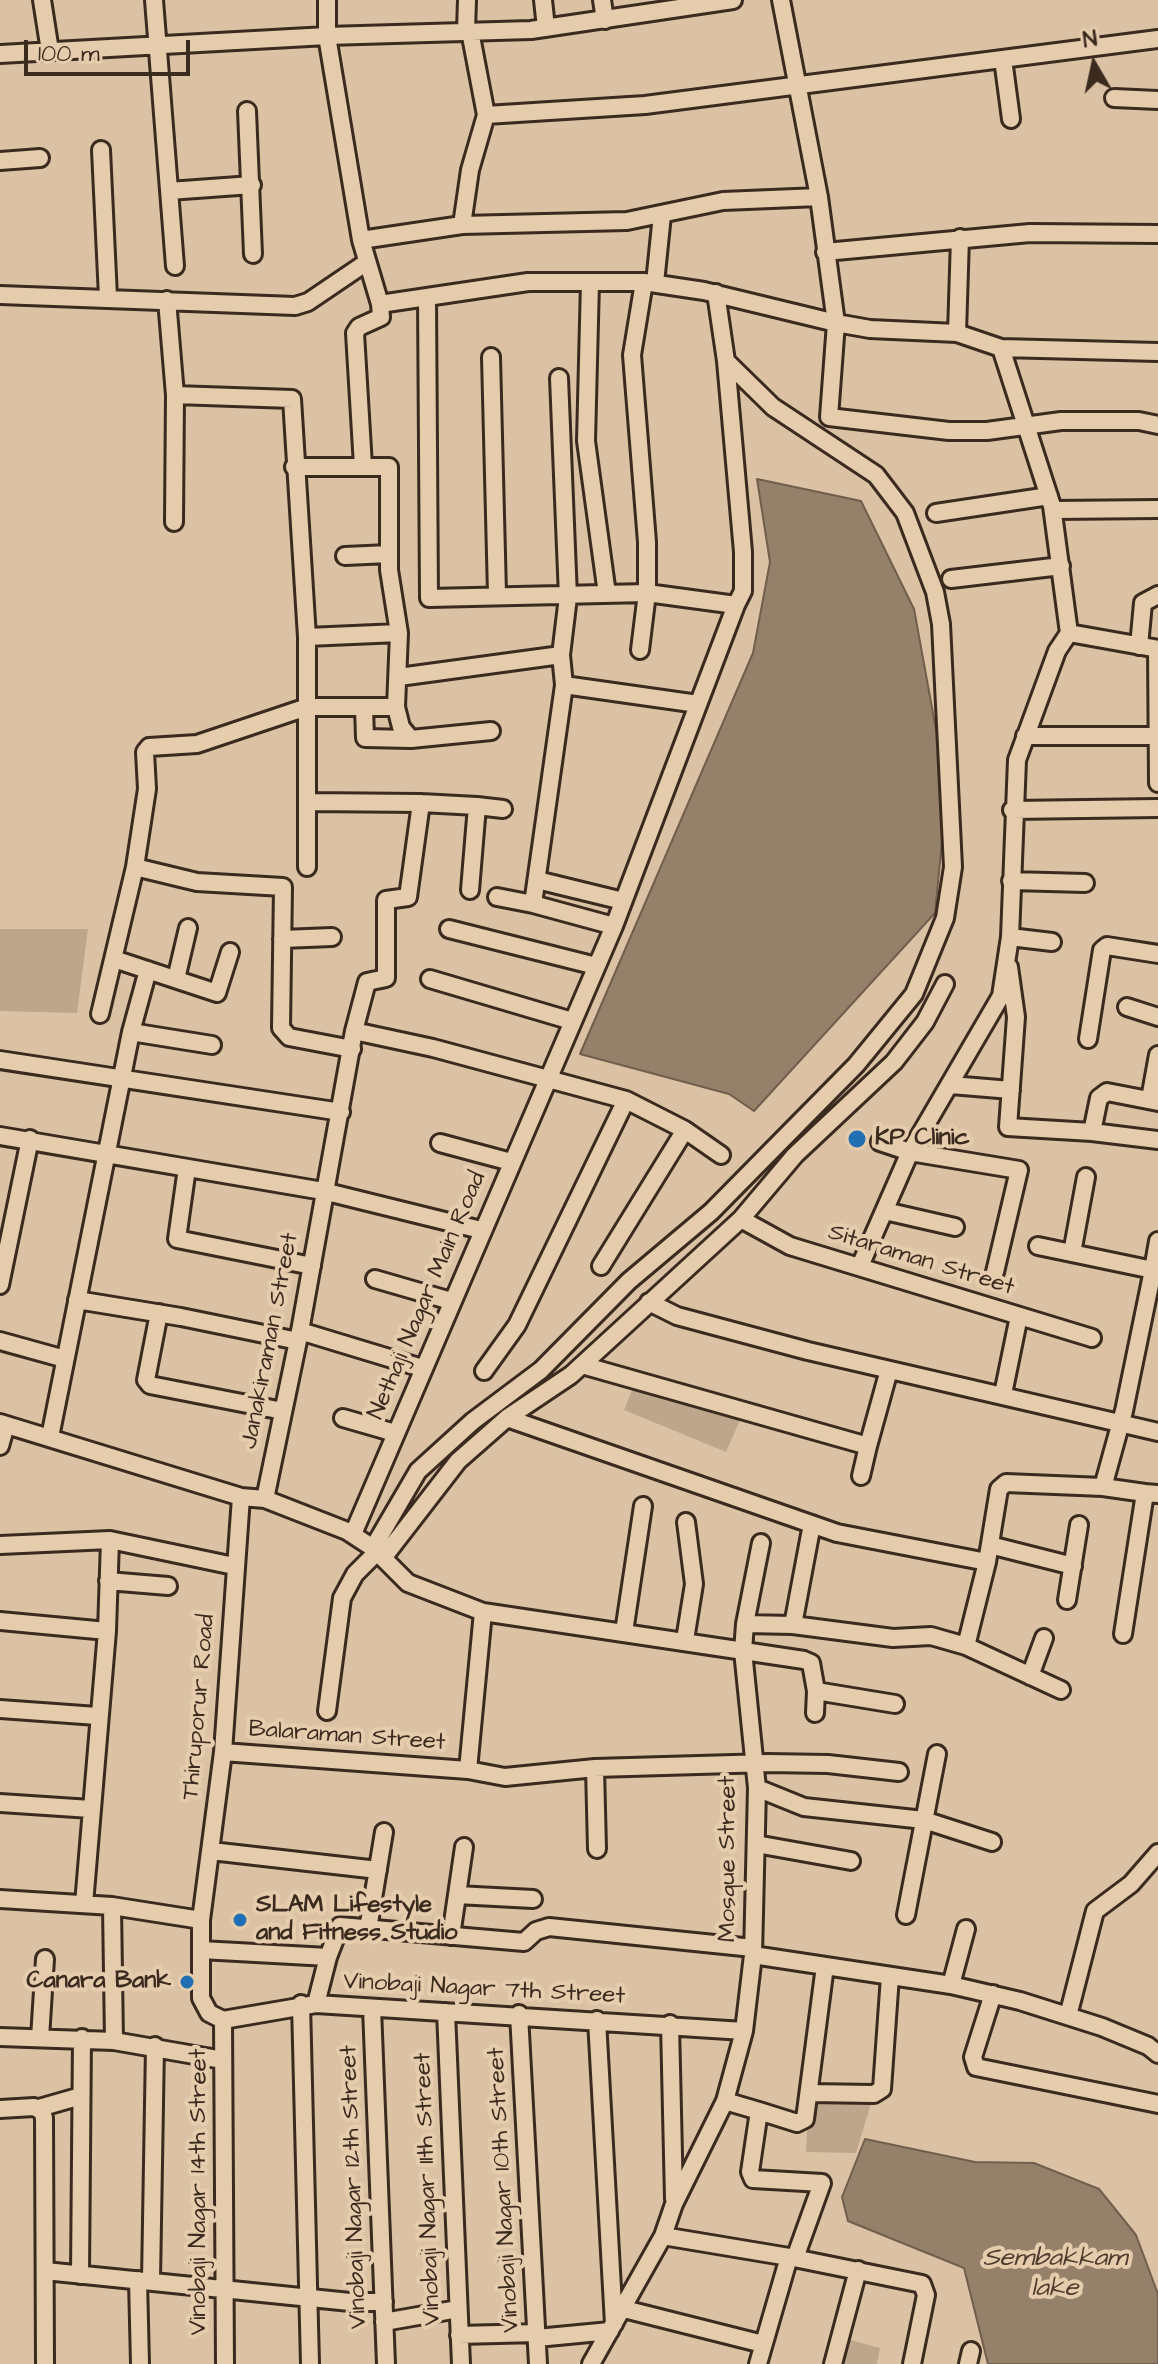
<!DOCTYPE html>
<style>
body{margin:0}
#map{position:relative;width:1158px;height:2364px;overflow:hidden;background:#dbc2a4;font-family:"Architects Daughter",sans-serif}
canvas{display:block}
.north{position:absolute;left:1054px;top:24px;width:80px;height:80px;-webkit-text-stroke:6px #e5ccad;paint-order:stroke;rotate:351deg;font-size:22px;font-weight:700;line-height:32px;text-align:center;color:#3b2a1e}
.north::after{content:'';display:block;margin:auto;width:28px;height:36px;background:#3b2a1e;clip-path:polygon(50% 0,100% 100%,50% 72%,0 100%)}
.scale{position:absolute;left:24px;top:40px;width:166px;height:36px;box-sizing:border-box;border:4px solid #3b2a1e;border-top:0;padding-left:10px;font-size:24px;line-height:28px;white-space:nowrap;color:#3b2a1e;-webkit-text-stroke:6px #e5ccad;paint-order:stroke}
</style>
<div id="map">
<canvas width="1158" height="2364"></canvas>
<div class="north">N</div>
<div class="scale">100 m</div>
</div>
<script>
const context = document.querySelector('canvas').getContext('2d');
context.lineJoin = 'round';
function fill(path, color) { context.fillStyle = color; context.fill(path, 'evenodd'); }
const shape = rows => new Path2D(rows.map(r => 'M' + r).join(''));
function stroke(path, color, width, dash) { context.strokeStyle = color; context.lineWidth = width; context.lineCap = dash ? 'butt' : 'round'; context.setLineDash(dash || []); context.stroke(path); }
function label(font, color, halo, rows, align = 'center') {
  context.font = font + ' "Architects Daughter",sans-serif'; context.lineWidth = 8; context.setLineDash([]); context.textBaseline = 'middle'; context.strokeStyle = halo; context.fillStyle = color; for (const [text, x, y, turn = 0] of rows) {
    context.save(); context.translate(x, y); context.rotate((+turn || 0) * Math.PI / 180); context.textAlign = isNaN(turn) ? turn : align; if (halo) context.strokeText(text, 0, 0); context.fillText(text, 0, 0); context.restore();
  }
}
const green = shape([
 [0,929,88,929,77,1013,0,1011],
 [633,1388,740,1420,726,1452,624,1410],
 [809,2093,874,2094,856,2153,806,2152],
 [843,2338,880,2348,877,2364,838,2364]
]);
const water = shape([
 [757,479,861,501,914,609,947,790,935,913,754,1111,729,1094,580,1054,753,653,770,562,757,479],
 [865,2139,975,2162,1034,2163,1099,2189,1136,2235,1158,2294,1158,2364,988,2364,964,2268,848,2221,842,2197,865,2139]
]);
const minor = shape([
 [42,0,50,51],
 [154,0,175,266],
 [327,0,327,36,361,240,380,304,427,297,429,598,647,593,736,605,614,926,353,1534],
 [543,0,546,28],
 [602,0,605,20],
 [781,0,819,197,836,323,870,329,957,333,1001,348,1052,506,1069,633,1158,649],
 [466,31,467,0],
 [0,54,327,36,531,30,733,0],
 [1003,59,1011,119],
 [1114,98,1158,100],
 [247,111,253,254],
 [486,115,645,105,1158,39],
 [101,150,108,297],
 [0,161,40,158],
 [169,191,252,185],
 [462,225,470,170,486,115,470,31],
 [361,240,462,225,627,221,723,201,819,197],
 [825,252,1030,233,1158,234],
 [590,282,586,441,607,594],
 [655,283,662,215],
 [716,293,726,361,743,552,743,591,736,605],
 [0,295,295,306,308,302,367,262],
 [427,297,528,282,644,282,704,291,836,323,829,417,949,431,987,431,1061,421,1139,421,1158,425],
 [167,300,175,395,174,522],
 [957,333,960,238],
 [1001,348,1158,352],
 [491,357,497,594],
 [559,378,568,597,561,655,564,685,533,904,614,926],
 [175,395,292,399,307,637,307,867],
 [363,466,355,333,359,327,381,317,380,304],
 [294,467,389,467,389,570,399,633],
 [1053,510,1158,509],
 [936,513,1049,496],
 [345,556,389,554],
 [951,579,1061,566],
 [1139,646,1143,603,1158,595],
 [1157,649,1158,783],
 [640,650,647,593,647,542,632,355,644,282],
 [399,677,561,655],
 [564,685,698,704],
 [364,707,365,738,411,739],
 [396,707,401,727,411,739,491,731],
 [1025,736,1158,736],
 [421,803,477,806],
 [1012,810,1158,808],
 [135,867,197,882,283,887,281,1028,289,1037,352,1049],
 [537,880,623,901],
 [1011,881,1085,883],
 [470,890,477,806,503,809],
 [497,897,533,904],
 [449,929,596,966],
 [1010,937,1052,942],
 [282,939,332,937],
 [114,959,217,993,230,952],
 [1009,967,1016,1017,1008,1127,1092,1132,1099,1098,1107,1092,1158,1102],
 [176,979,188,928],
 [430,979,572,1021],
 [1127,1007,1158,1017],
 [100,1014,135,867,147,789,145,752,149,747,197,744,307,707,396,707,399,633,307,637],
 [354,1031,433,1048,626,1100,517,1325,484,1371],
 [131,1032,212,1045],
 [1088,1039,1102,950,1107,946,1158,954],
 [0,1060,341,1112],
 [951,1085,1011,1090],
 [1150,1099,1158,1055],
 [685,1130,721,1155],
 [1092,1132,1158,1140],
 [0,1136,323,1191,481,1230],
 [880,1142,910,1152,1019,1170,995,1272],
 [440,1143,511,1162],
 [187,1168,177,1239,312,1266],
 [885,1211,955,1227],
 [741,1219,790,1246,1092,1338],
 [1038,1246,1153,1270,1158,1241],
 [1072,1253,1086,1177],
 [601,1266,685,1130,626,1100],
 [860,1266,910,1152,1001,996,1010,937,1017,760,1057,651,1069,633],
 [375,1279,451,1301],
 [0,1285,30,1139],
 [77,1300,181,1317,298,1341],
 [649,1302,677,1316,808,1351,1158,1432],
 [159,1313,146,1380,150,1385,283,1411],
 [300,1331,422,1368],
 [0,1341,65,1359],
 [582,1365,868,1446,889,1370],
 [1003,1394,1019,1316],
 [343,1418,395,1433],
 [507,1418,837,1533,987,1562,966,1646,1061,1690],
 [0,1423,241,1497,265,1499,347,1531,373,1548,408,1583,483,1612,804,1660,811,1663,816,1691,895,1704],
 [50,1437,131,1032,148,970],
 [0,1446,6,1425],
 [861,1476,868,1446],
 [1103,1487,1124,1411,1153,1270],
 [265,1499,300,1331,354,1031,367,982,386,978,386,900,408,897,421,803,307,802],
 [0,1545,110,1540,234,1566],
 [990,1545,1073,1566],
 [373,1548,418,1471,473,1421,541,1370,629,1281,711,1212,856,1065,914,994,945,918,953,867,941,624,935,592,905,513,876,475,773,407,726,361],
 [383,1558,458,1461,507,1418,571,1375,741,1219,795,1155,894,1062,925,1022,945,984],
 [987,1562,999,1489,1006,1483,1103,1487,1145,1493],
 [108,1581,168,1586],
 [1067,1600,1079,1525],
 [483,1612,468,1770,505,1777,595,1768,768,1763,828,1764,899,1772],
 [0,1621,107,1631],
 [745,1624,761,1543],
 [793,1625,893,1638,931,1636,966,1646],
 [624,1632,643,1506],
 [1123,1634,1145,1493,1158,1494],
 [685,1640,694,1584,686,1522],
 [1030,1676,1044,1638],
 [0,1709,97,1716],
 [327,1711,342,1598,355,1574,377,1552],
 [815,1713,816,1691],
 [223,1752,468,1770],
 [595,1768,597,1849],
 [757,1788,804,1807,924,1820,992,1842],
 [0,1803,91,1809],
 [756,1844,851,1861],
 [211,1851,378,1870],
 [457,1895,533,1899],
 [0,1899,112,1906,201,1920],
 [84,1904,107,1631,110,1540],
 [112,1906,114,2041],
 [906,1915,937,1754],
 [368,1929,384,1832],
 [451,1936,464,1847],
 [201,1950,328,1957,316,2004],
 [753,1955,951,1985,1020,2001,1102,2027,1148,2046,1158,2054],
 [328,1957,340,1926,524,1942,536,1931,549,1927,753,1948],
 [951,1985,966,1929],
 [993,1994,973,2057,976,2067,1158,2104],
 [301,2004,310,2364],
 [372,2008,386,2364],
 [446,2012,461,2364],
 [519,2014,538,2364],
 [1068,2016,1095,1911,1131,1884,1158,1853],
 [223,2020,209,2013,201,1998,201,1920,223,1752,241,1497],
 [223,2020,316,2004,744,2031],
 [223,2020,225,2364],
 [597,2020,614,2324],
 [670,2024,674,2199],
 [0,2037,114,2041,223,2060],
 [40,2038,45,1959],
 [809,2093,874,2094,882,2089,890,1976],
 [725,2101,759,2111,750,2172,753,2179,822,2183,795,2258],
 [39,2108,81,2096],
 [0,2109,34,2107,42,2111,44,2118,45,2364],
 [759,2111,797,2123,805,2119,825,1966],
 [663,2236,789,2257,758,2364],
 [789,2257,922,2284,926,2295,912,2364],
 [45,2271,350,2302,384,2302],
 [80,2275,82,2038],
 [138,2280,140,2364],
 [151,2280,155,2046],
 [624,2309,763,2344],
 [384,2322,458,2309],
 [459,2335,537,2333],
 [537,2338,610,2331],
 [591,2364,663,2236,674,2204,725,2101,744,2031,753,1955,757,1788,743,1651,745,1624,793,1625,812,1524],
 [833,2364,858,2270],
 [968,2364,971,2351]
]);
const markers = [
 [857,1139,10,"#1f6fb2"],
 [240,1920,8,"#1f6fb2"],
 [187,1982,8,"#1f6fb2"]
];
const poiNames = [
 ["KP Clinic",875,1139],
 ["SLAM Lifestyle",256,1906],
 ["and Fitness Studio",256,1934],
 ["Canara Bank",171,1982,"right"]
];
const streetNames = [
 ["Sitaraman Street",921,1261,17],
 ["Nethaji Nagar Main Road",428,1296,-67],
 ["Janakiraman Street",271,1341,-79],
 ["Thiruporur Road",200,1707,-85],
 ["Balaraman Street",347,1737,4],
 ["Mosque Street",729,1859,-90],
 ["Vinobaji Nagar 7th Street",484,1990,3],
 ["Vinobaji Nagar 12th Street",355,2187,-92],
 ["Vinobaji Nagar 11th Street",429,2189,-92],
 ["Vinobaji Nagar 10th Street",505,2190,-93],
 ["Vinobaji Nagar 14th Street",200,2192,-90]
];
const waterNames = [
 ["Sembakkam",1055,2260],
 ["lake",1055,2290]
];
fill(green, '#bda68b');
fill(water, '#95806a');
stroke(water, '#715e4c', 2);
stroke(minor, '#3b2a1e', 22);
stroke(minor, '#e5ccad', 16);
for (const [x, y, r, color] of markers) { const dot = new Path2D(); dot.arc(x, y, r, 0, 2 * Math.PI); context.fillStyle = color; context.fill(dot); stroke(dot, '#e5ccad', 3); }
label('bold 24px', '#3b2a1e', '#e5ccad', poiNames, 'left');
label('24px', '#3b2a1e', '#e5ccad', streetNames);
label('italic 26px', '#4d3b2d', '#e5ccad', waterNames);
</script>
